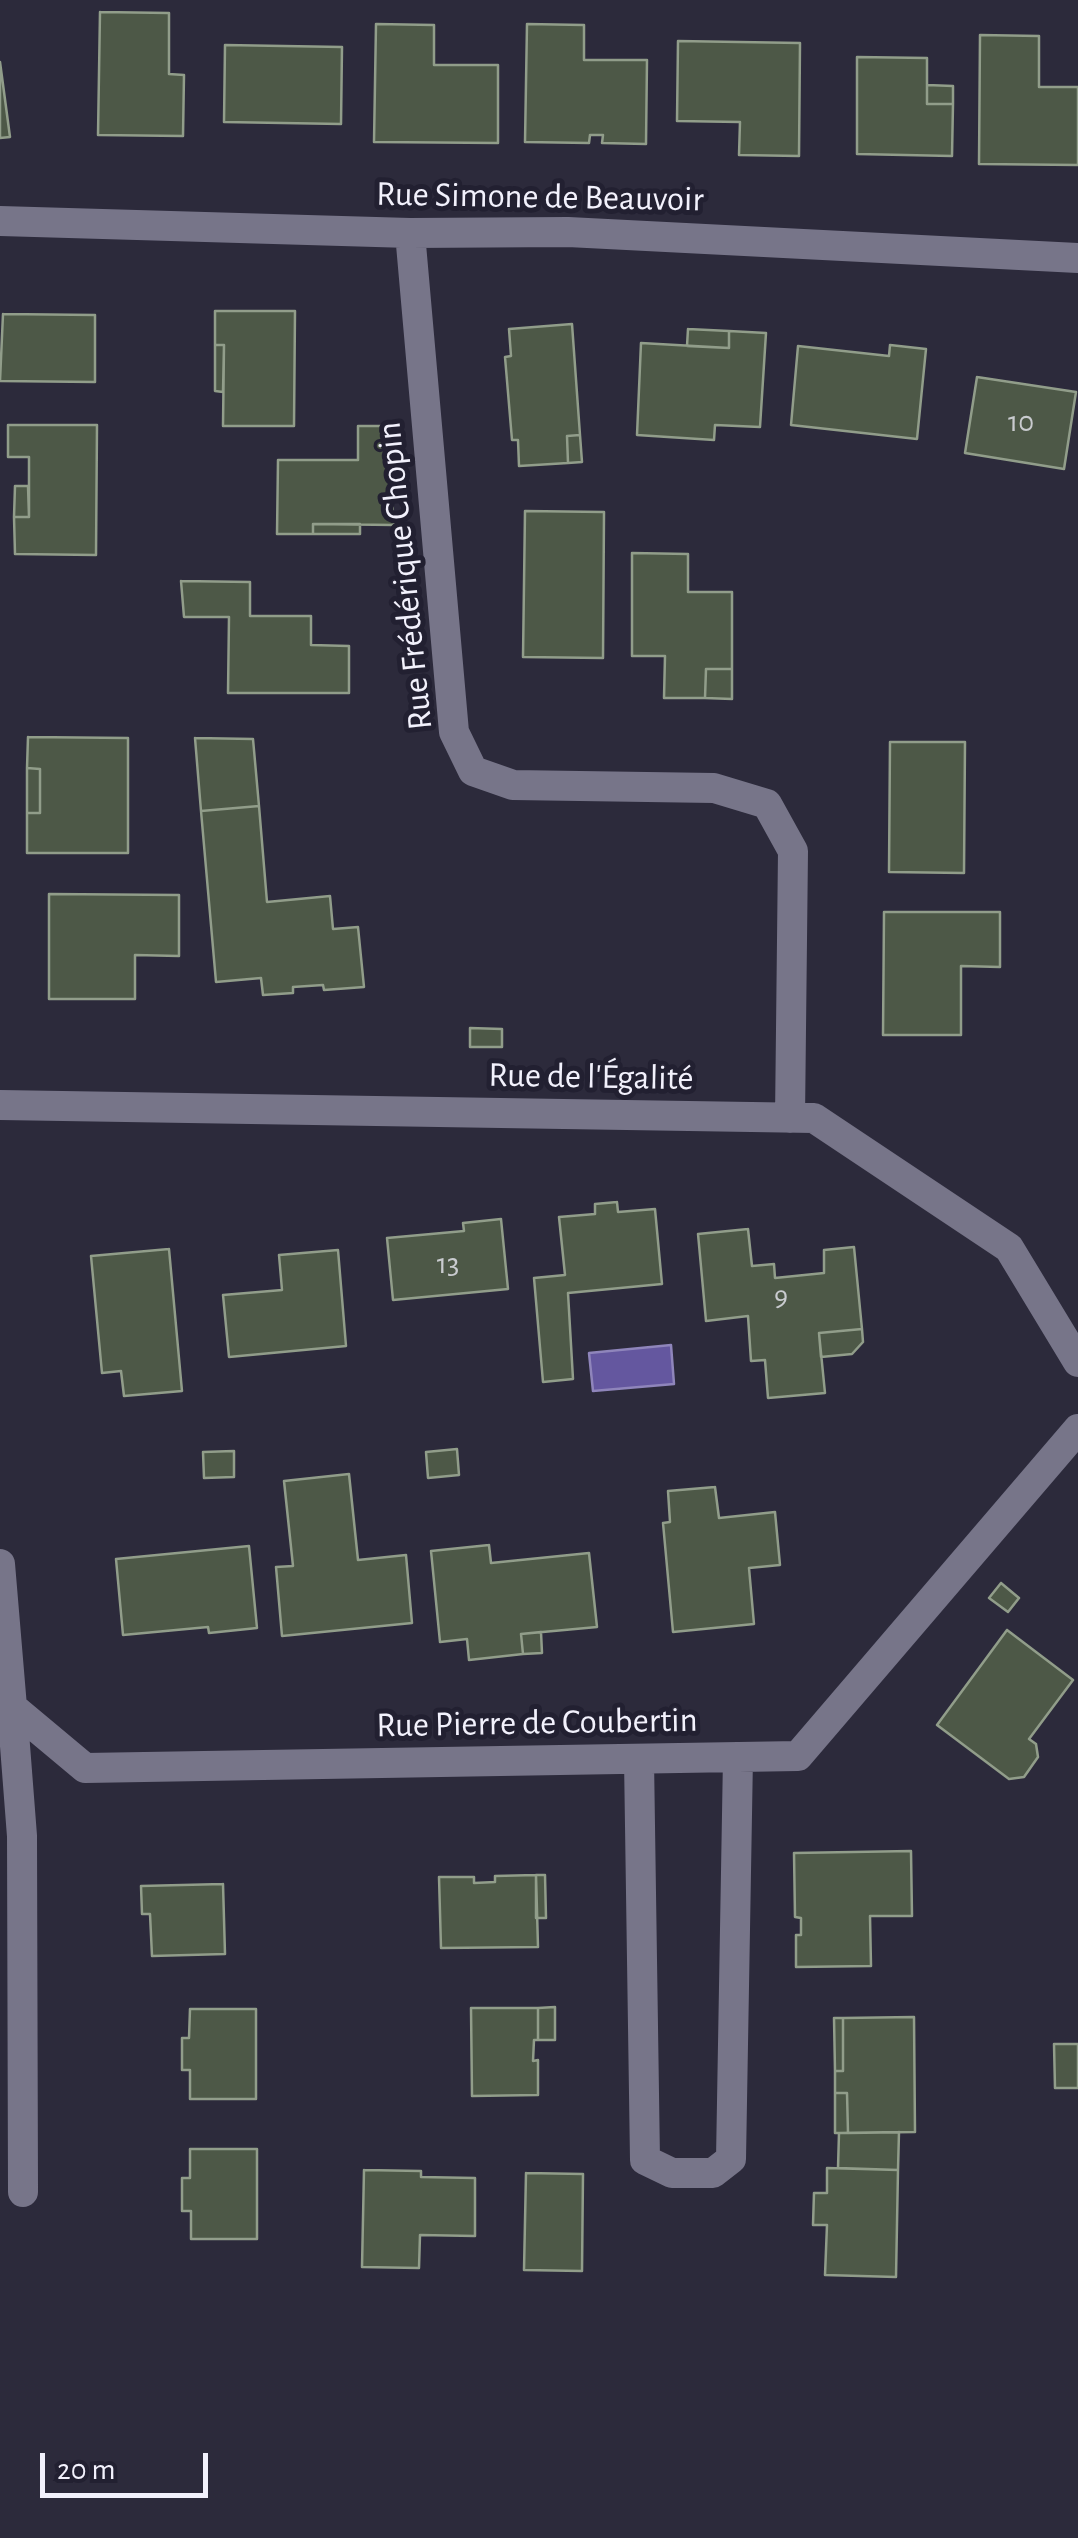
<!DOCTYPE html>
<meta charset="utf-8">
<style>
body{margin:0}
#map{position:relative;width:1078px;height:2538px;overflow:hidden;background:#2c2a3b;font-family:"Alegreya Sans",sans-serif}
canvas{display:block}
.scale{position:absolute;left:40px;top:2453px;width:168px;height:45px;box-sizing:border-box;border:5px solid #f2f1fc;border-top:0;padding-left:12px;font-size:30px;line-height:35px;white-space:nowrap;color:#f2f1fc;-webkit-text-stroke:8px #222031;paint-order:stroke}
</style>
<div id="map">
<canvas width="1078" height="2538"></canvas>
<div class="scale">20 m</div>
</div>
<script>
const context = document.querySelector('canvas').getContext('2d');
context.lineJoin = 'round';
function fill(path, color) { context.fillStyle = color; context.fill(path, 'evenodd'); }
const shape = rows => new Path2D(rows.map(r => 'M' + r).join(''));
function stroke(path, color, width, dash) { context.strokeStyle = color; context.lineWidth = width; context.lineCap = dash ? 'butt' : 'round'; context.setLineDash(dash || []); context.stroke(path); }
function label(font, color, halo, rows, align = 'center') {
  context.font = font + ' "Alegreya Sans",sans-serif'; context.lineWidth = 10; context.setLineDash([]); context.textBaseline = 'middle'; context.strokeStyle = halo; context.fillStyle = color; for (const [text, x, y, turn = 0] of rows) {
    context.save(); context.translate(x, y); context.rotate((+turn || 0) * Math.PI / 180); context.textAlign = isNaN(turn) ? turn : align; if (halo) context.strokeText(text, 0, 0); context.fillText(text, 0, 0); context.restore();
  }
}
const water = shape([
 [671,1345,674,1384,593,1391,589,1353,671,1345]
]);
const building = shape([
 [100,12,169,13,169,74,184,75,183,136,98,135,100,12],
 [376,24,434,25,434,65,498,65,498,143,374,142,376,24],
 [527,24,584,25,584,60,647,60,646,144,602,143,603,135,590,135,589,143,525,142,527,24],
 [980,35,1039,36,1039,87,1078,87,1078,165,979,164,980,35],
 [678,41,800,43,799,156,739,155,740,122,677,121,678,41],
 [225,45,342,47,341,124,224,122,225,45],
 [857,57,927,58,927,104,953,104,952,156,857,154,857,57],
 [0,62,10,137,0,138,0,62],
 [927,85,953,86,953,104,927,104,927,85],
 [215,311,295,311,294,426,223,426,224,345,215,345,215,311],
 [3,314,95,315,95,382,0,381,3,314],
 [572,324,580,435,567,436,568,463,519,466,518,440,512,440,505,357,511,356,509,329,572,324],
 [688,329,729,331,729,348,687,346,688,329],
 [729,331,766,333,760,427,715,425,714,440,637,435,641,343,729,348,729,331],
 [215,345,224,345,223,392,215,391,215,345],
 [890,345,926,349,917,439,791,425,798,346,889,356,890,345],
 [977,377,1076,392,1064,469,965,453,977,377],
 [8,425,97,425,96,555,15,554,14,517,29,517,29,457,8,457,8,425],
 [358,426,385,426,394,525,313,524,313,534,277,534,278,460,358,460,358,426],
 [580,435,582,462,568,463,567,436,580,435],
 [15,486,28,486,29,517,14,517,15,486],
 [525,511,604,512,603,658,523,657,525,511],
 [313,524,360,524,360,534,313,534,313,524],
 [632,553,688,554,688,592,732,592,732,669,706,669,705,698,664,698,665,656,632,656,632,553],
 [181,581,250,582,250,616,311,616,311,645,349,646,349,693,228,693,229,617,184,617,181,581],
 [706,669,732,669,732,699,705,698,706,669],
 [28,737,128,738,128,853,27,853,27,813,40,813,40,769,27,768,28,737],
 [195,738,253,739,259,806,201,811,195,738],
 [890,742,965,742,964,873,889,872,890,742],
 [27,768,40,769,40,813,27,813,27,768],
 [259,806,267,902,330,896,333,929,358,927,364,987,324,990,323,985,293,987,293,993,263,995,261,978,216,982,201,811,259,806],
 [49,894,179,895,179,956,135,955,135,999,49,999,49,894],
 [884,912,1000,912,1000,967,961,966,961,1035,883,1035,884,912],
 [470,1028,502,1029,502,1047,470,1047,470,1028],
 [617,1202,618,1212,655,1209,662,1284,568,1293,573,1379,543,1382,534,1278,565,1275,559,1217,595,1214,595,1204,617,1202],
 [501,1219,508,1289,393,1300,387,1238,464,1231,463,1223,501,1219],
 [748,1229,752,1266,774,1264,775,1278,824,1273,824,1250,854,1247,862,1329,819,1333,825,1393,768,1398,765,1360,751,1361,748,1316,706,1321,698,1234,748,1229],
 [169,1249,182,1391,124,1396,121,1371,102,1373,91,1256,169,1249],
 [338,1250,346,1346,229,1357,223,1295,282,1290,279,1255,338,1250],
 [862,1329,863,1342,852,1354,821,1357,819,1333,862,1329],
 [457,1449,459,1475,428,1478,426,1452,457,1449],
 [234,1451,234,1477,204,1478,203,1452,234,1451],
 [349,1474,358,1560,406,1555,412,1623,282,1636,276,1567,293,1566,284,1481,349,1474],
 [715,1487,719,1518,775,1512,780,1565,749,1568,754,1624,673,1632,663,1523,670,1522,668,1491,715,1487],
 [489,1545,491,1563,589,1553,597,1627,521,1634,523,1654,469,1660,467,1639,440,1642,431,1551,489,1545],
 [249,1546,257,1628,209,1633,208,1627,123,1635,116,1559,249,1546],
 [1001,1583,1019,1598,1008,1612,989,1598,1001,1583],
 [1007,1630,1073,1680,1029,1739,1036,1744,1038,1757,1024,1777,1009,1779,937,1725,1007,1630],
 [541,1632,542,1653,523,1654,521,1634,541,1632],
 [911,1851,912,1916,870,1916,871,1966,796,1967,796,1935,801,1935,801,1918,795,1917,794,1853,911,1851],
 [536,1875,538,1947,441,1948,439,1877,474,1877,474,1883,495,1882,495,1876,536,1875],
 [536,1875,545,1875,546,1918,536,1918,536,1875],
 [223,1884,225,1954,152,1956,150,1914,142,1914,141,1886,223,1884],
 [555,2007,555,2040,538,2040,538,2008,555,2007],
 [471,2008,538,2008,538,2040,534,2040,533,2061,538,2060,538,2095,472,2096,471,2008],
 [190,2009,256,2009,256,2099,190,2099,190,2070,182,2070,182,2038,189,2038,190,2009],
 [914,2017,915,2132,848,2133,847,2093,835,2093,835,2071,843,2071,843,2018,914,2017],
 [834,2018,843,2018,843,2071,835,2071,834,2018],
 [1054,2044,1078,2044,1078,2088,1055,2088,1054,2044],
 [835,2093,847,2093,848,2133,835,2133,835,2093],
 [899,2132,898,2170,838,2168,839,2133,899,2132],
 [190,2149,257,2149,257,2239,191,2239,191,2211,182,2211,182,2178,190,2178,190,2149],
 [827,2168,898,2170,896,2277,825,2275,827,2225,813,2225,814,2193,827,2193,827,2168],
 [364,2170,421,2171,421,2177,475,2178,475,2236,420,2235,419,2268,362,2267,364,2170],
 [526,2173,583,2174,582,2271,524,2270,526,2173]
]);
const street = shape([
 [0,221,410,233,568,232,1078,258],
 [410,233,454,732,473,771,513,785,714,788,767,804,793,851,790,1118],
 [0,1105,814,1118,1009,1248,1078,1362],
 [0,1564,12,1707,85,1768,798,1756,1078,1429],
 [12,1707,22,1836,23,2192],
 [639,1759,645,2160,672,2173,713,2173,731,2159,738,1757]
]);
const numberNames = [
 ["10",1021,422],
 ["13",448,1264],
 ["9",781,1297]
];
const streetNames = [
 ["Rue Simone de Beauvoir",540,197,1],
 ["Rue Frédérique Chopin",405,576,-96],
 ["Rue de l'Égalité",591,1077,1],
 ["Rue Pierre de Coubertin",537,1723,-1]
];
fill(water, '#64579f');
stroke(water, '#8f85bb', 2.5);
fill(building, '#4d5847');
stroke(building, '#919d8a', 2.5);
stroke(street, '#777589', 30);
label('30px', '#c9cbcf', null, numberNames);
label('35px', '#f2f1fc', '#222031', streetNames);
</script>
